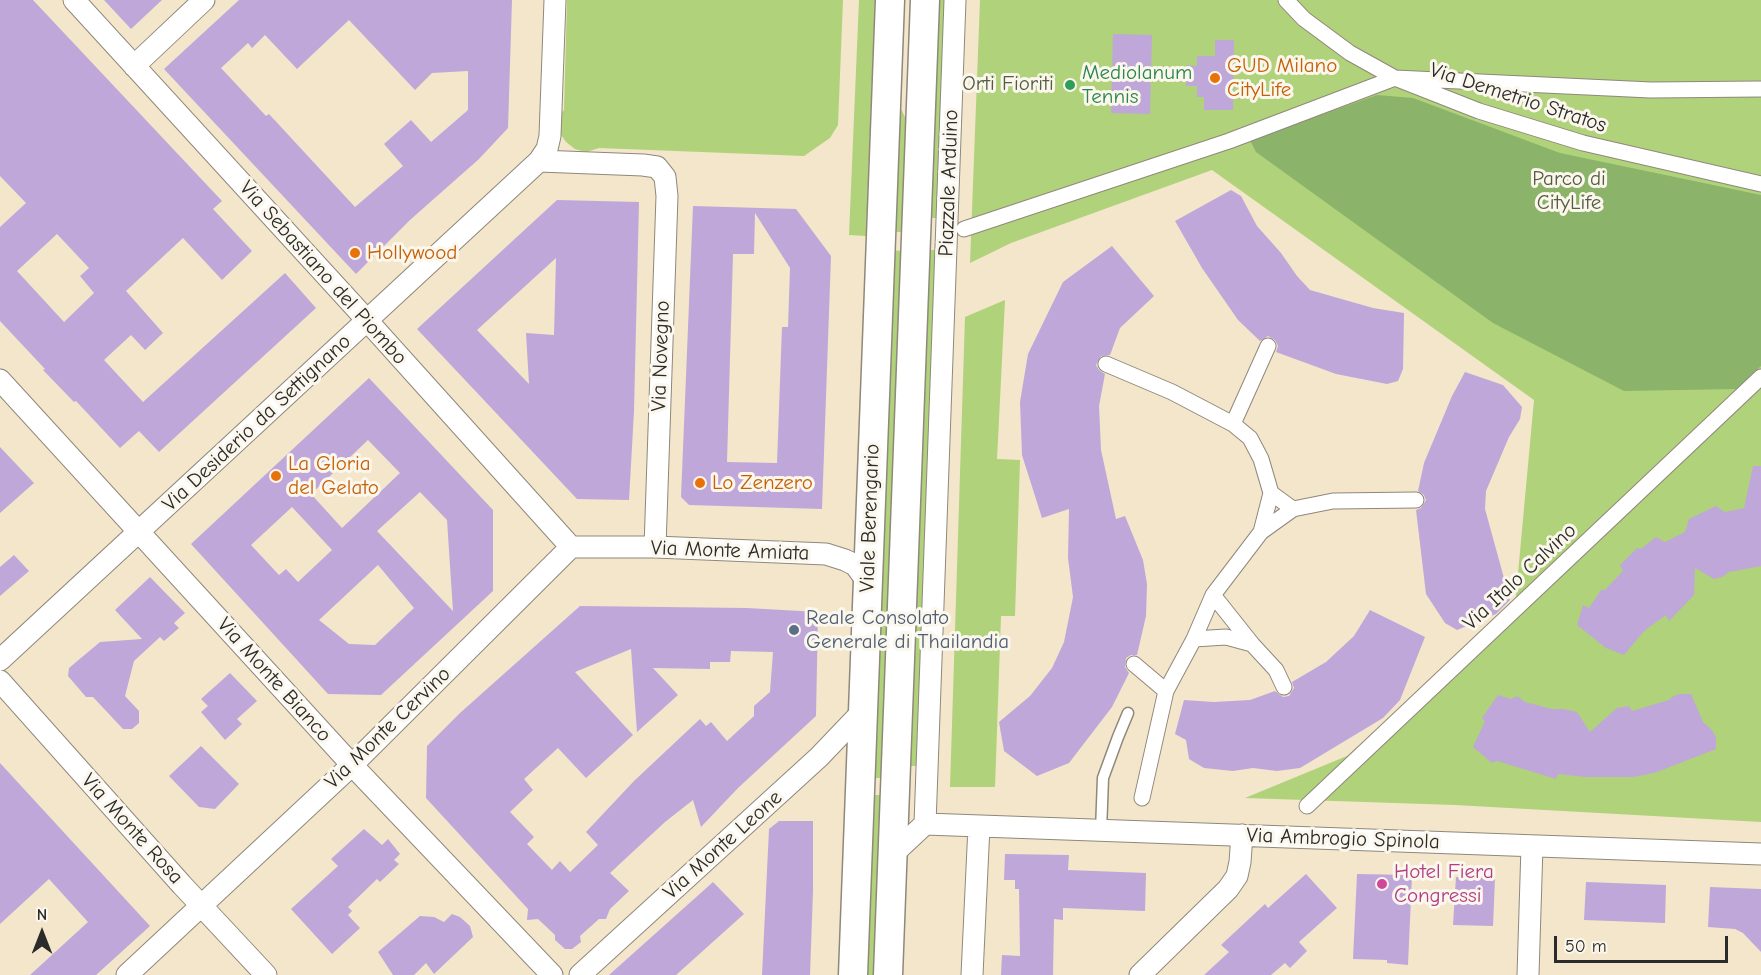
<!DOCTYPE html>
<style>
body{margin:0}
#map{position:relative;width:1761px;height:975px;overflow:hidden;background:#f3e6cb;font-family:"Comic Neue",sans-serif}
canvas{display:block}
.north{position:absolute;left:12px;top:903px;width:60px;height:60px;-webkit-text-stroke:4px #fbf7ec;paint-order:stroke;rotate:0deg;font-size:16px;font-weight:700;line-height:24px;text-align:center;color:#2b2b2b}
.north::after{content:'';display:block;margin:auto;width:21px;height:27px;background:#2b2b2b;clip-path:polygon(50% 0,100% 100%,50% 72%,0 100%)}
.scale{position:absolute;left:1554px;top:936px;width:174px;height:27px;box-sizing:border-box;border:3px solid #2b2b2b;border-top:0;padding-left:8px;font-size:18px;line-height:21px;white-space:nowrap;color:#2b2b2b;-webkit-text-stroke:4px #fbf7ec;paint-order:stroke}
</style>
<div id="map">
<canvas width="1761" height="975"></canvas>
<div class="north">N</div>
<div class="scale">50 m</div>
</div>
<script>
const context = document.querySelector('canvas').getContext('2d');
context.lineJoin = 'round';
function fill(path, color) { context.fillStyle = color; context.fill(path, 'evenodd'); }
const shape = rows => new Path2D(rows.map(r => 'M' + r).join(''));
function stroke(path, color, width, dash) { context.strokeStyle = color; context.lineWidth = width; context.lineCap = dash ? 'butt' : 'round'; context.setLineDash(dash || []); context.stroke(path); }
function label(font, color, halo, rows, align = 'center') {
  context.font = font + ' "Comic Neue",sans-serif'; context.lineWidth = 6; context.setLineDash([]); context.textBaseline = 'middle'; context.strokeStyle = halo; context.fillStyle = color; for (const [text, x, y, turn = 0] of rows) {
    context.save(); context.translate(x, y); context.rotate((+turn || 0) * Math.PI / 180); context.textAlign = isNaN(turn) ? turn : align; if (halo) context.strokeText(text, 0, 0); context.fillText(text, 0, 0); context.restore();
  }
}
const green = shape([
 [567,0,843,0,838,125,830,138,804,156,599,148,586,152,575,149,566,142,560,133,559,116,564,110],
 [859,0,875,0,866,236,849,235],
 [938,0,949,0,940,218,930,218],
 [980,0,1761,0,1761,822,1455,805,1245,798,1347,756,1515,606,1534,400,1212,170,1011,243,970,263],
 [899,105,907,121,904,232,892,232],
 [891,250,903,251,884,778,872,778],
 [929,250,938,250,919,766,910,766],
 [1005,300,997,459,1020,460,1015,616,1001,616,995,787,950,787,965,317],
 [871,795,881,795,875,975,865,975]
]);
const forest = shape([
 [1377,95,1413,98,1560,153,1761,195,1761,366,1736,389,1624,391,1493,323,1256,152,1250,140]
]);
const building = shape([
 [0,0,33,0,222,201,213,209,252,251,222,280,183,238,126,291,163,333,145,350,131,335,104,360,143,402,285,273,316,308,159,452,139,431,120,448,76,401,74,402,43,370,45,369,0,321,0,227,26,203,0,176],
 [57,234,89,268,80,276,94,293,64,322,17,271],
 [104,0,162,0,131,29],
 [239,0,512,0,508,128,479,159,410,220,356,274,164,69],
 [349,20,415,90,432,73,468,71,468,110,431,142,411,120,384,144,403,166,355,207,269,114,266,116,221,68,248,43,252,48,265,35,297,69],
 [1113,34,1152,35,1150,114,1111,113],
 [1215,40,1234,40,1233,110,1204,110,1204,97,1197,97,1197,86,1186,86,1186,65,1197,66,1197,56,1215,56],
 [1231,190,1241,196,1257,226,1281,253,1297,276,1310,290,1373,308,1404,313,1403,369,1398,381,1387,384,1336,374,1276,352,1278,346,1275,340,1268,336,1260,341,1238,320,1202,268,1175,221],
 [557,200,639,202,634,411,629,500,577,499,417,329],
 [556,258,554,335,526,333,529,384,477,330],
 [693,206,796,209,831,256,822,509,689,505,681,497],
 [755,213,790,268,788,327,782,327,777,463,727,462,733,254,754,254],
 [1112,246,1154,296,1120,328,1110,355,1101,356,1096,365,1099,370,1105,374,1099,406,1101,450,1116,519,1125,516,1143,560,1147,584,1146,616,1137,655,1131,655,1126,658,1125,667,1129,673,1112,707,1069,763,1037,776,1004,751,999,722,1030,696,1052,668,1064,642,1073,597,1068,558,1069,509,1042,518,1022,455,1020,402,1028,354,1063,282],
 [1465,372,1503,385,1522,407,1520,419,1509,437,1486,491,1485,509,1510,600,1496,614,1457,630,1445,623,1426,594,1416,510,1421,508,1426,500,1424,495,1418,491,1424,463,1452,396],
 [369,378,493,510,493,591,381,695,328,694,191,544],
 [368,440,400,473,342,528,311,494],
 [420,492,447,520,453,611,377,531],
 [292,507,332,550,298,582,286,569,279,575,251,545],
 [378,565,414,608,375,645,349,644,319,620],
 [0,447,34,483,0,513],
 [1753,466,1761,466,1761,566,1729,572,1722,577,1714,579,1695,568,1694,595,1669,621,1666,615,1644,631,1624,655,1606,648,1577,625,1583,605,1589,608,1601,590,1605,590,1623,571,1620,565,1637,548,1641,549,1656,537,1665,542,1685,532,1689,519,1716,506,1725,512,1744,508],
 [14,555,29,571,0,596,0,567],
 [150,577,185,613,174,623,179,628,164,641,160,637,134,661,125,696,139,711,139,723,132,729,123,729,93,697,86,697,68,676,69,668,100,642,142,639,115,610],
 [580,606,747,608,818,612,816,716,738,788,701,827,693,800,665,822,610,873,629,891,610,909,606,919,599,919,580,936,581,942,572,949,565,949,555,940,555,935,538,919,527,920,528,909,426,798,427,746,460,713],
 [631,649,637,732,678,695,653,668,710,669,710,662,730,662,731,651,773,652,770,692,754,706,754,716,727,741,711,722,706,726,700,719,634,781,586,832,598,845,570,872,560,861,552,870,527,844,534,837,510,812,533,790,524,779,558,748,586,778,633,735,575,672],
 [1370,610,1425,637,1400,700,1383,718,1300,768,1277,771,1253,768,1233,771,1204,768,1189,759,1186,740,1175,734,1184,700,1214,702,1250,700,1275,691,1283,697,1289,696,1294,688,1292,682,1326,662,1354,636],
 [230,673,257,701,237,719,242,724,225,740,201,712,208,706,201,699],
 [1679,694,1691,694,1703,722,1711,729,1716,737,1716,749,1654,773,1633,777,1586,777,1558,774,1556,779,1497,761,1492,763,1473,747,1485,721,1482,718,1498,695,1511,699,1517,696,1525,702,1552,709,1563,709,1577,712,1590,732,1617,708,1629,706,1632,711,1669,700,1672,697],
 [201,746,239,784,215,809,199,807,169,776],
 [0,763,150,926,96,975,30,975,88,922,49,879,0,924],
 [779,821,813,821,813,891,810,975,762,975,769,829],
 [364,829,382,845,388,839,400,854,394,860,399,864,380,882,377,879,348,907,352,911,348,915,360,928,332,954,291,909,338,866,331,859],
 [1005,854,1069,855,1068,870,1146,873,1145,911,1063,908,1063,920,1054,919,1053,975,1001,975,1002,955,1020,956,1019,889,1015,889,1015,880,1004,880],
 [1306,874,1337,908,1299,942,1307,951,1290,968,1285,963,1271,975,1204,975,1229,952,1221,945,1265,904,1268,908],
 [1357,874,1412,875,1408,965,1387,963,1387,960,1353,959],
 [1456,877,1495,878,1493,926,1453,925],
 [713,882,744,914,676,975,609,975],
 [1586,882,1666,885,1665,923,1584,920],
 [1710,887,1761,889,1761,952,1743,933,1735,929,1708,927],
 [452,914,460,917,470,926,473,937,434,974,426,963,414,975,393,975,378,952,420,916,434,917,444,922]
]);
const service = shape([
 [1101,831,1103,778,1118,737,1128,713]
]);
const pedestrian = shape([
 [1286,0,1304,19,1350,53,1395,78,1479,111,1583,143,1761,184],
 [964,229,1229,141,1395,78,1651,90,1761,89],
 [1106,364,1172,392,1233,424,1250,438,1261,459,1271,493],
 [1233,424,1268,346],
 [1261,532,1271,493,1293,509],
 [1213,595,1261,532,1293,509,1333,501,1416,500],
 [1194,639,1213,595,1252,644],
 [1134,664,1166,691],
 [1142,798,1166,691,1194,639,1226,637,1252,644,1276,670,1284,687],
 [1307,806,1761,377]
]);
const minor = shape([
 [74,0,354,306,571,547],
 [134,66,204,0],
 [539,161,643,165,657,167,665,177,667,196,655,547],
 [0,380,352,765,552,975],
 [571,547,655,547,826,554,845,560,855,565,864,577,867,590],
 [0,660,539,161,547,149,550,136,555,0],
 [0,681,182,885,266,975],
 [925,824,1761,854],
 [894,853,925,824,955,0],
 [127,975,352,765,571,547],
 [580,975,819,757,862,712],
 [972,975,979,826],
 [1140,975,1228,889,1237,876,1240,862,1242,835],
 [1528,975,1532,846]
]);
const secondary = shape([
 [853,975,890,0],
 [888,975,925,0]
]);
const markers = [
 [1215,78,6,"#e8710a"],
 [1070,85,6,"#2e9e5b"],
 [355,253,6,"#e8710a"],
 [276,476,6,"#e8710a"],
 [700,483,6,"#e8710a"],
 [794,630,6,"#5c6f8a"],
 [1382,884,6,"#d1479c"]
];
const foodNames = [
 ["GUD Milano",1227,66],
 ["CityLife",1227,90],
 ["Hollywood",367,253],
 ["La Gloria",288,464],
 ["del Gelato",288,488],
 ["Lo Zenzero",712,483]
];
const leisureNames = [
 ["Mediolanum",1082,73],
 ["Tennis",1082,97]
];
const parkNames = [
 ["Orti Fioriti",1008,84],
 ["Parco di",1569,179],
 ["CityLife",1569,203]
];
const streetNames = [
 ["Via Demetrio Stratos",1518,98,18],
 ["Piazzale Arduino",949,183,-88],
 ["Via Sebastiano del Piombo",323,273,48],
 ["Via Novegno",661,356,-88],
 ["Via Desiderio da Settignano",257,423,-43],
 ["Viale Berengario",870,518,-88],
 ["Via Monte Amiata",730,551,2],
 ["Via Italo Calvino",1520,577,-43],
 ["Via Monte Bianco",274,680,48],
 ["Via Monte Cervino",388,728,-44],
 ["Via Monte Rosa",132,829,48],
 ["Via Ambrogio Spinola",1343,839,2],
 ["Via Monte Leone",723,845,-42]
];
const serviceNames = [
 ["Reale Consolato",806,618],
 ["Generale di Thailandia",806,642]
];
const hotelNames = [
 ["Hotel Fiera",1394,872],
 ["Congressi",1394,896]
];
fill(green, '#afd27a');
fill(forest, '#8bb46a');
fill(building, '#bfa7d9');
stroke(service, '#8f887b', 13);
stroke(pedestrian, '#8f887b', 17);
stroke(minor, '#8f887b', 23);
stroke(secondary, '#8f887b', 31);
stroke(service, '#fff', 10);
stroke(pedestrian, '#fff', 15);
stroke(minor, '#fff', 21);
stroke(secondary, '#fff', 28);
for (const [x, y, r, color] of markers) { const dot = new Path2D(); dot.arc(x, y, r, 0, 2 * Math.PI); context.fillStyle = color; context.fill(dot); stroke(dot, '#fbf7ec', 2); }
label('21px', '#c56008', '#fbf7ec', foodNames, 'left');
label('21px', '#27864d', '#fbf7ec', leisureNames, 'left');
label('21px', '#535d43', '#fbf7ec', parkNames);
label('21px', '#2b2b2b', '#fbf7ec', streetNames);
label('21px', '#4e5e75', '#fbf7ec', serviceNames, 'left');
label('21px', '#b23c85', '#fbf7ec', hotelNames, 'left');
</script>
